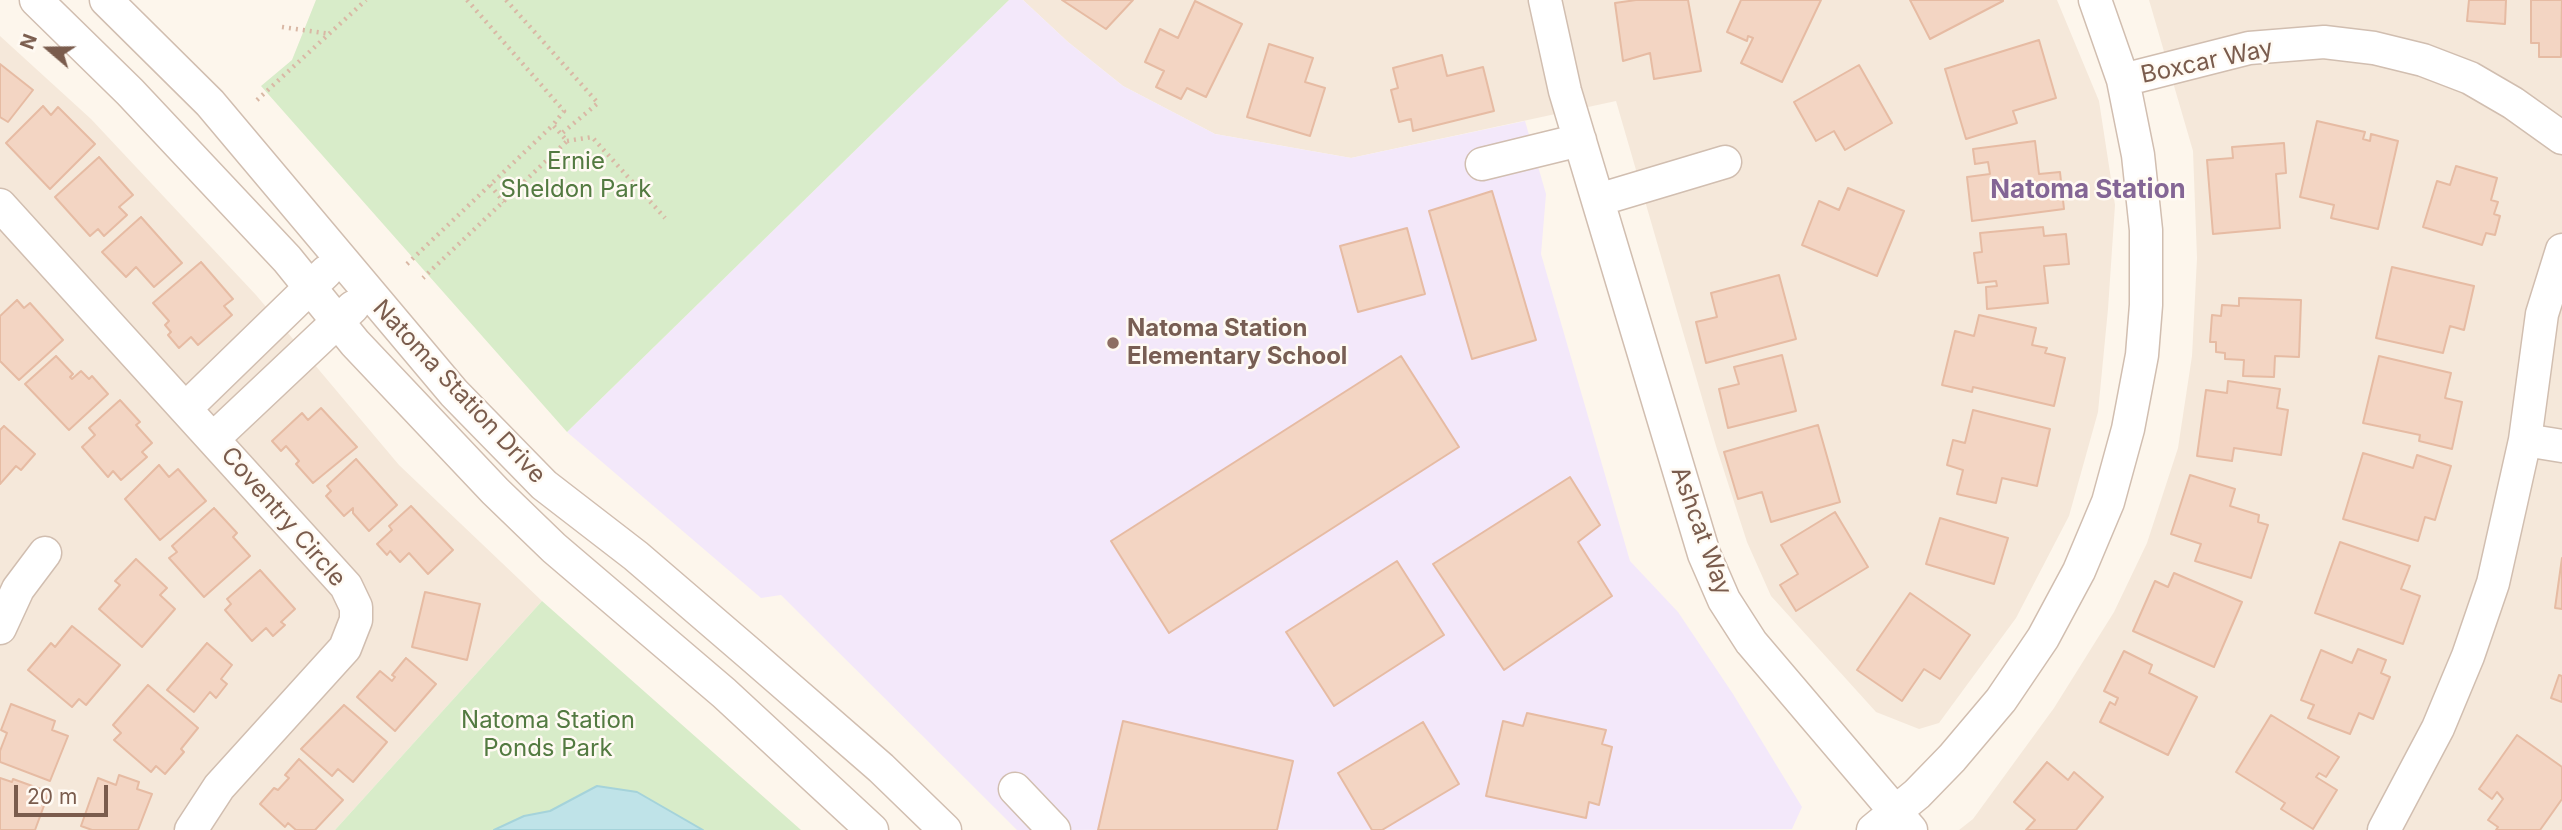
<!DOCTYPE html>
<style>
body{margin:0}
#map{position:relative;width:2562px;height:830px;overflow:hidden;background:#fdf6ec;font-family:Inter,sans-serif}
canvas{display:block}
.north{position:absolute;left:14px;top:14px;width:70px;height:70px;-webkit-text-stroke:5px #fffaf3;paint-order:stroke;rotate:290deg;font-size:19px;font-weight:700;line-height:28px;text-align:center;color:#7a5c4d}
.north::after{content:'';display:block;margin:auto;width:24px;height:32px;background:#7a5c4d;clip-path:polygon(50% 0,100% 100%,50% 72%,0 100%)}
.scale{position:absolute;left:14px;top:785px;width:94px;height:32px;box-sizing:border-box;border:4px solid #7a5c4d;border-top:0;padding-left:9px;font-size:21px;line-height:24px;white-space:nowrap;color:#7a5c4d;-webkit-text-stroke:5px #fffaf3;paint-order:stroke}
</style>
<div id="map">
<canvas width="2562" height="830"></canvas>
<div class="north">N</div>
<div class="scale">20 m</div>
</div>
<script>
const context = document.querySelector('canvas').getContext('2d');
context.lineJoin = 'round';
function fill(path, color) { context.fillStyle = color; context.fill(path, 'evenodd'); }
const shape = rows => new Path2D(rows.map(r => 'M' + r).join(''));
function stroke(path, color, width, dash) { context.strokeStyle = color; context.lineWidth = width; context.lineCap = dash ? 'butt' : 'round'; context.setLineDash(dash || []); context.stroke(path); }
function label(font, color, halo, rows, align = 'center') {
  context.font = font + ' Inter,sans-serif'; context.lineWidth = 5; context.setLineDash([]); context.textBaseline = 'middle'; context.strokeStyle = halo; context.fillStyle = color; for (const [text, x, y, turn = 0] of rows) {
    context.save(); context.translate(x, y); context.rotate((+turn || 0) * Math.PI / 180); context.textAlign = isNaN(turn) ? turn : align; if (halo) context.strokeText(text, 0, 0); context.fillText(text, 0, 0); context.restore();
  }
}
const residential = shape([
 [1023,0,2057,0,2099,101,2115,205,2108,309,2098,412,2069,516,2016,618,1939,723,1919,729,1876,712,1771,596,1747,542,1716,446,1616,101,1351,158,1215,134,1123,86,1068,42],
 [2149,0,2562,0,2562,830,1959,830,1973,819,2054,708,2114,612,2147,543,2178,448,2192,356,2197,258,2193,151],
 [0,36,91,119,256,295,399,465,542,601,335,830,0,830]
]);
const education = shape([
 [1009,0,1023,0,1068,42,1123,86,1215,134,1351,158,1525,121,1546,194,1541,254,1630,561,1678,612,1733,694,1802,807,1792,829,1017,830,781,595,761,598,567,432]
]);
const green = shape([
 [316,0,1009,0,567,432,261,86,292,60],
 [542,601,801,830,335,830]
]);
const water = shape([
 [597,786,637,792,703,830,494,830,524,816,550,811,597,786]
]);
const building = shape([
 [1062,0,1133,0,1106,29,1062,0],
 [1636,0,1688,0,1701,71,1654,79,1650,53,1623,61,1615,3,1636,0],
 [1741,0,1821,0,1782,82,1741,63,1753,38,1748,36,1747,41,1727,32,1741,0],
 [1910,0,2003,0,2003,1,1930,39,1910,0],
 [2469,0,2506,0,2505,24,2467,21,2469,0],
 [2531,0,2562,0,2561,57,2539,57,2539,43,2531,43,2531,0],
 [1195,1,1242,24,1206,97,1187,88,1181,99,1156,87,1164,71,1145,62,1160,29,1178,38,1195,1],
 [2039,40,2056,98,2013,111,2017,123,1966,139,1945,69,2039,40],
 [1269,44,1313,58,1305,82,1325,88,1310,136,1247,117,1269,44],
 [1442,55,1447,76,1483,67,1494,111,1413,131,1411,119,1399,122,1391,90,1398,88,1393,68,1442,55],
 [0,64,33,90,8,122,0,117,0,64],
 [1859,65,1892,123,1845,150,1834,131,1816,141,1794,102,1859,65],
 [43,106,51,115,58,107,95,144,50,189,6,143,43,106],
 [2317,121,2365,132,2363,139,2370,141,2371,134,2398,141,2378,229,2331,218,2334,205,2300,197,2317,121],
 [2035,141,2039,174,2060,172,2064,209,1972,221,1967,177,1990,174,1988,162,1975,164,1973,149,2035,141],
 [2284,143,2286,173,2276,174,2280,228,2213,234,2207,160,2233,158,2232,147,2284,143],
 [99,157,133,195,119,207,127,215,104,236,98,229,90,236,55,197,99,157],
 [2456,166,2497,178,2491,200,2498,202,2494,214,2500,216,2495,235,2486,233,2482,245,2423,227,2437,181,2450,185,2456,166],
 [1848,188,1904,211,1877,276,1802,245,1819,201,1839,210,1848,188],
 [1492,191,1536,340,1472,359,1429,211,1492,191],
 [141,217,182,263,154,287,136,267,126,277,102,252,141,217],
 [2043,227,2044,236,2066,234,2069,264,2044,266,2048,303,1987,309,1986,287,1997,286,1996,281,1978,283,1974,253,1982,252,1980,233,2043,227],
 [1407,228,1425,294,1358,312,1340,246,1407,228],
 [201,262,233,299,224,306,232,315,198,345,191,337,179,348,168,335,171,332,165,325,169,321,153,303,201,262],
 [2392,267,2474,286,2464,330,2450,326,2443,353,2376,338,2392,267],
 [1779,275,1796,339,1706,363,1696,322,1717,317,1711,293,1779,275],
 [2239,298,2301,300,2299,357,2275,356,2274,377,2243,376,2244,360,2225,359,2225,353,2216,352,2216,342,2210,342,2212,315,2221,316,2222,305,2239,306,2239,298],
 [17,300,24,308,30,303,63,340,19,380,0,361,0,316,17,300],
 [1979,315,2036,328,2032,345,2047,348,2045,353,2065,358,2054,406,1973,387,1972,392,1942,385,1955,331,1974,336,1979,315],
 [1782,355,1796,411,1728,428,1719,389,1739,384,1734,367,1782,355],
 [56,356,73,374,70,377,72,379,81,371,89,379,92,376,108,394,69,430,25,384,56,356],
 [1401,356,1459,447,1169,633,1111,541,1401,356],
 [2379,356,2451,373,2445,398,2462,402,2452,449,2419,441,2420,435,2363,423,2379,356],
 [2228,381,2280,389,2277,408,2288,410,2281,455,2234,448,2232,461,2197,456,2206,390,2227,393,2228,381],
 [120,400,140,422,136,425,152,443,142,452,147,457,121,480,113,471,108,477,82,447,95,435,89,428,120,400],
 [321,408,357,447,313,483,296,464,299,461,286,446,281,451,272,441,302,413,308,420,321,408],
 [1973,410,2050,429,2037,486,2002,478,1996,503,1957,494,1963,470,1947,465,1953,440,1965,443,1973,410],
 [1818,425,1840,502,1771,522,1762,492,1738,499,1724,452,1818,425],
 [4,426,35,454,21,470,16,466,0,484,0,430,4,426],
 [2363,453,2413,468,2417,455,2451,466,2435,520,2425,517,2418,541,2343,519,2363,453],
 [356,459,397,505,369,531,353,513,353,508,344,516,326,496,331,491,327,486,356,459],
 [159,465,169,477,178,469,206,501,160,540,125,499,159,465],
 [2190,475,2235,489,2230,506,2259,515,2258,522,2268,525,2251,578,2195,561,2201,544,2171,534,2190,475],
 [1570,477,1600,525,1578,542,1612,596,1504,670,1433,564,1570,477],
 [411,506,453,550,428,574,409,553,400,562,390,551,387,555,377,544,392,530,389,526,411,506],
 [214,508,237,533,233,537,250,556,204,597,169,558,177,552,172,546,214,508],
 [1835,512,1868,567,1796,611,1780,585,1798,574,1781,545,1835,512],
 [1940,518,2008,538,1994,584,1926,564,1940,518],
 [2340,542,2410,566,2401,589,2420,596,2403,644,2315,613,2340,542],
 [2562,558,2562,609,2555,608,2562,558],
 [136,559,167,588,160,595,175,609,142,647,99,609,120,585,115,581,136,559],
 [1397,561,1444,635,1334,706,1286,632,1397,561],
 [260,570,295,609,281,622,285,625,273,636,266,628,252,641,225,610,231,604,227,599,260,570],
 [2174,573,2242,602,2214,667,2133,631,2155,581,2168,587,2174,573],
 [425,592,480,604,467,660,412,647,425,592],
 [1910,593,1970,635,1940,679,1924,669,1902,701,1857,670,1910,593],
 [72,626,120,665,86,705,79,699,72,707,28,670,51,643,55,647,72,626],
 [207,643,232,665,221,679,227,684,216,698,210,692,194,712,167,690,207,643],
 [2358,649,2386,660,2381,673,2390,677,2373,719,2359,713,2350,734,2308,718,2314,705,2301,700,2321,650,2352,663,2358,649],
 [2124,651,2152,665,2149,673,2197,697,2168,755,2100,722,2110,702,2115,705,2118,698,2104,691,2124,651],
 [406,658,436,684,395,731,357,697,380,671,392,681,395,677,392,675,406,658],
 [2559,675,2562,676,2562,702,2551,698,2559,675],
 [148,685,198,728,181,749,184,752,165,774,156,766,151,772,114,740,121,733,113,725,148,685],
 [11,704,55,721,52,730,68,736,50,781,0,762,0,751,7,733,1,730,11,704],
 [344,705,387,742,353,782,338,769,332,776,301,749,344,705],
 [1527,713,1606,730,1602,744,1612,747,1599,805,1589,802,1586,818,1486,796,1503,721,1523,726,1527,713],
 [2271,715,2339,757,2326,777,2319,773,2316,777,2337,790,2313,829,2281,809,2285,803,2236,772,2271,715],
 [1123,721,1293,761,1277,830,1098,830,1123,721],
 [1423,722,1459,784,1382,830,1372,830,1338,773,1423,722],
 [2517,735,2562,767,2562,799,2540,830,2496,830,2498,827,2488,820,2503,799,2497,792,2492,799,2479,789,2517,735],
 [299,759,343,800,315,830,296,830,288,823,285,827,260,804,274,788,278,790,289,778,285,775,299,759],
 [2047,762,2068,780,2074,772,2103,797,2076,830,2026,830,2035,820,2014,802,2047,762],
 [119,775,139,782,137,789,152,794,138,830,92,830,81,826,98,778,116,785,119,775],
 [0,778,12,782,13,779,49,792,35,830,0,830,0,778]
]);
const path = shape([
 [467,0,564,111,553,125],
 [506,0,598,103,561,134],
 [282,27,330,34],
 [257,100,366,0],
 [567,141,592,137,665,218],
 [490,185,504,202],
 [407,264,553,125,567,141,423,278]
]);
const minor = shape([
 [36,0,130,92,287,259,355,343,495,491,554,548,724,693,872,830],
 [106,0,210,103,454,393,544,485,636,556,750,654,881,768,945,830],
 [1545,0,1565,91,1704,554,1724,600,1751,642,1911,830],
 [2123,80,2249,48,2324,42,2374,48,2423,60,2470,78,2513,103,2562,138],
 [1482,164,1580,140],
 [1598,200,1725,162],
 [0,205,346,586,356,607,356,620,345,648,219,787,191,830],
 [186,408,326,272],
 [214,438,353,307],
 [2525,440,2562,446],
 [0,628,18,589,45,553],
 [1015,789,1054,830],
 [1873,830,1917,794,1952,758,2001,700,2043,638,2079,571,2108,502,2128,429,2142,355,2146,305,2146,230,2138,155,2123,80,2095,0],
 [2384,830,2438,728,2468,656,2493,583,2525,440,2542,314,2562,250]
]);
const markers = [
 [1113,343,7,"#8d6e63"]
];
const streetNames = [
 ["Boxcar Way",2207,62,-12],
 ["Natoma Station Drive",459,392,47],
 ["Coventry Circle",283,517,49],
 ["Ashcat Way",1701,531,70]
];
const parkNames = [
 ["Ernie",576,162],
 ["Sheldon Park",576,190],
 ["Natoma Station",548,721],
 ["Ponds Park",548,749]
];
const educationNames = [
 ["Natoma Station",1127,329],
 ["Elementary School",1127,357]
];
const neighbourhoodNames = [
 ["Natoma Station",2088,190]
];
fill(residential, '#f5e8da');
fill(education, '#f3e8fa');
fill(green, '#d8ecc9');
fill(water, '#bfe3e8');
stroke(water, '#a5d3da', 2);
fill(building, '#f3d5c3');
stroke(building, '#e6bba3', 2);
stroke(minor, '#d1beb0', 35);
stroke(path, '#d9b8a5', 4.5, [2, 5]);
stroke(minor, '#fff', 32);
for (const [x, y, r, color] of markers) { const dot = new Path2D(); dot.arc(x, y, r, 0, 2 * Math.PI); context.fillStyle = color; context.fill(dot); stroke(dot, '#fffaf3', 2.5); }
label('24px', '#7a5c4d', '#fffaf3', streetNames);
label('24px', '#537a41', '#fffaf3', parkNames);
label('bold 24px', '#785e54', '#fffaf3', educationNames, 'left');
label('bold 26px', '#846695', '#fffaf3', neighbourhoodNames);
</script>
